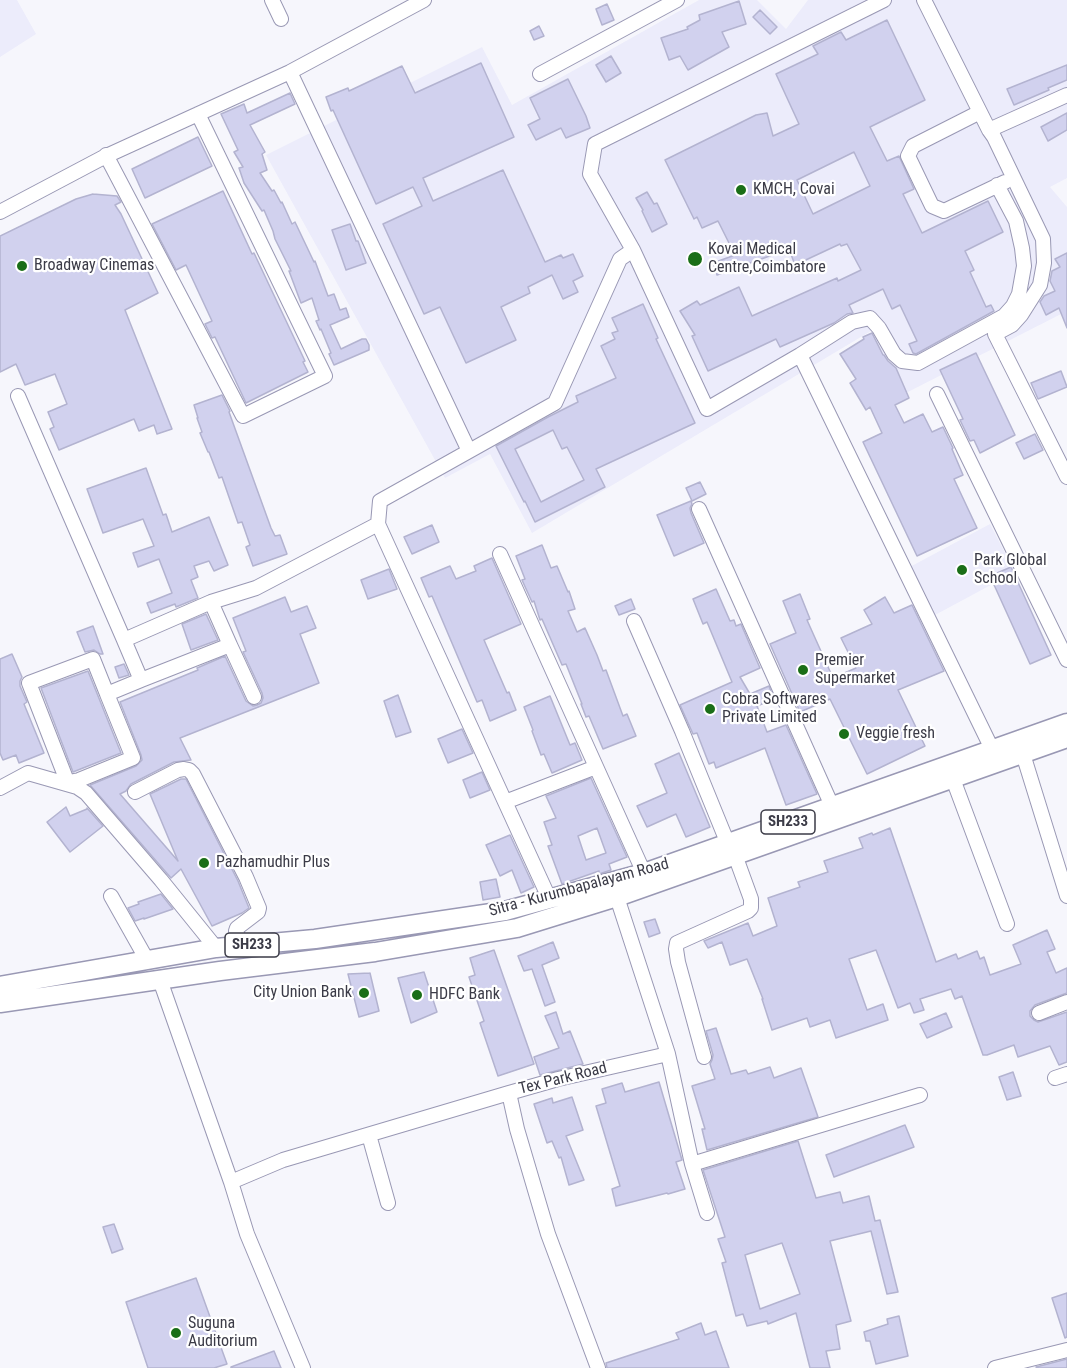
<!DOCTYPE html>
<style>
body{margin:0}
canvas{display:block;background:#f6f6fc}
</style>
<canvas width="1067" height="1368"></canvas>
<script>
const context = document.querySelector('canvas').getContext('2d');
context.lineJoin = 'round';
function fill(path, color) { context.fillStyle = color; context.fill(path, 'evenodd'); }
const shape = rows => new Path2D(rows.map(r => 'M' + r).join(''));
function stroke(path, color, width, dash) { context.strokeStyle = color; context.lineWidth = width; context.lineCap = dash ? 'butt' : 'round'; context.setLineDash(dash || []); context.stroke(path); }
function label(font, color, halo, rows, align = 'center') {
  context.font = font + ' "Roboto Condensed",sans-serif'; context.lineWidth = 4.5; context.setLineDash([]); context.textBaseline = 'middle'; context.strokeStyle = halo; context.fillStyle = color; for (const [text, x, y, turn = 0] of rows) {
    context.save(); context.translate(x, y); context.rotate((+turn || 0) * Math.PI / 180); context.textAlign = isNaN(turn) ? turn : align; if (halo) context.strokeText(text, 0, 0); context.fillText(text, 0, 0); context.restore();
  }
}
const built = shape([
 [0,0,17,0,36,34,0,57],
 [699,0,757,0,786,29,808,0,1067,0,1067,178,1050,187,1067,207,1067,311,902,395,871,331,532,533,490,454,445,478,266,155,482,47,512,105],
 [990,524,1015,572,935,615,908,568]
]);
const building = shape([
 [739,1,746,24,722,32,729,47,688,70,680,56,669,60,661,38,688,29,687,27,700,20,699,15,739,1],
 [607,4,614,20,602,25,596,9,607,4],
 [760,10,777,27,770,34,753,17,760,10],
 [887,20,925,100,870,127,887,161,899,156,914,189,903,194,922,233,988,201,1003,232,965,251,974,270,970,272,986,307,991,305,994,311,916,354,913,353,909,344,917,341,900,305,892,309,883,289,849,305,853,313,847,314,834,323,780,347,776,339,708,371,692,336,695,335,680,311,697,301,700,305,739,287,752,316,837,278,838,281,861,270,847,244,841,246,840,244,795,265,789,249,717,275,713,263,735,255,718,221,702,228,697,217,694,219,665,160,756,115,767,113,773,136,799,124,776,74,818,54,813,46,841,32,846,40,887,20],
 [854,152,870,186,813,214,797,180,854,152],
 [539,26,544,36,534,40,530,31,539,26],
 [611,56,621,73,606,82,596,65,611,56],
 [481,63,514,137,423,178,433,201,503,170,545,262,561,255,563,258,573,254,583,276,573,281,578,292,563,299,552,275,528,287,530,293,501,307,516,340,466,363,440,307,424,314,383,224,422,206,413,187,376,204,333,110,331,111,326,97,348,88,349,91,402,66,415,93,481,63],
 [1067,65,1067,80,1048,88,1049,90,1014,105,1007,89,1067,65],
 [568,79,586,116,590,128,566,138,561,128,536,140,528,125,540,119,530,98,568,79],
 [290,93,295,104,250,125,265,152,262,154,267,170,260,173,272,191,274,190,281,203,282,202,292,224,295,222,314,262,315,261,328,296,334,294,340,310,346,308,349,317,330,325,341,349,362,339,366,339,369,345,369,350,334,365,329,354,331,353,321,329,320,330,316,321,319,320,312,298,301,303,289,271,291,271,275,239,273,231,264,210,262,211,244,183,239,168,243,167,234,152,238,150,221,114,244,104,247,113,290,93],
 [1067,113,1067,130,1048,141,1041,127,1067,113],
 [198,137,212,166,145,198,132,169,198,137],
 [223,191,252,254,254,253,305,361,303,362,308,372,246,403,215,337,212,338,205,324,212,321,186,265,176,270,152,224,223,191],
 [647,192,654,204,657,203,667,224,652,232,642,211,643,210,636,198,647,192],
 [93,194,117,196,121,202,115,205,121,214,158,293,125,310,172,429,157,434,154,425,139,431,134,419,59,450,50,429,54,427,48,412,67,404,55,374,25,385,16,364,0,372,0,236,76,199,93,194],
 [350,224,356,241,358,241,366,263,346,270,332,230,350,224],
 [1067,253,1067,328,1059,308,1046,315,1040,302,1044,296,1055,291,1050,281,1052,271,1060,267,1055,259,1067,253],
 [643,304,658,338,656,339,695,423,596,469,605,487,535,522,525,501,524,502,496,446,548,417,578,402,576,396,616,378,601,346,615,339,612,333,618,331,612,318,643,304],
 [553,430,562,449,567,447,584,480,541,502,515,449,553,430],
 [872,333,883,355,884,355,888,361,896,368,909,398,895,405,904,423,923,414,932,432,943,427,953,448,952,449,963,475,954,479,977,528,917,556,863,442,882,433,870,407,866,410,850,383,856,379,840,354,864,339,863,337,872,333],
 [976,353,1015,435,980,453,974,440,970,441,960,420,963,419,940,370,976,353],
 [1061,371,1067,387,1038,399,1031,383,1061,371],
 [222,395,230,411,229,412,271,528,275,536,280,535,287,554,253,566,246,547,250,545,242,522,238,523,222,477,219,478,209,452,208,452,200,433,202,432,197,418,198,418,194,405,222,395],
 [1035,434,1043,450,1024,459,1016,443,1035,434],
 [146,468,163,515,166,514,172,532,209,517,228,565,214,571,209,561,194,566,198,577,191,580,198,598,176,607,175,604,151,613,147,603,172,593,159,559,138,567,133,553,154,546,143,519,103,533,87,489,146,468],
 [700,482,706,494,692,501,686,488,700,482],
 [691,501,692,504,690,508,691,513,704,543,674,556,657,515,691,501],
 [432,525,439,542,412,554,404,537,432,525],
 [542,545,551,568,557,566,568,592,569,591,575,609,568,611,577,632,585,628,597,655,603,671,606,670,623,716,627,714,636,736,603,749,589,716,586,717,581,704,582,704,566,664,562,665,542,619,540,620,534,601,532,602,522,580,525,579,516,556,542,545],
 [492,558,521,624,484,640,507,693,509,692,516,710,490,721,482,700,477,702,432,596,429,597,421,578,450,566,456,579,476,571,474,566,492,558],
 [1011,567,1051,655,1030,664,990,576,1011,567],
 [389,569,397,589,368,599,361,580,389,569],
 [716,589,730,621,734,620,736,626,741,624,760,668,740,677,750,694,769,686,774,699,757,706,767,732,786,725,817,794,786,805,765,748,716,768,714,762,709,764,697,733,693,734,680,705,732,682,707,622,703,624,693,599,716,589],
 [800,594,810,619,807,620,833,678,856,668,841,638,872,624,864,610,885,597,894,613,912,605,944,671,898,690,925,746,867,774,830,699,800,712,770,644,796,633,783,601,800,594],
 [285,597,291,612,307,606,316,628,300,634,319,683,180,738,191,760,174,762,131,784,126,791,120,794,178,861,150,794,181,779,186,779,238,881,249,908,242,913,212,926,181,869,171,878,90,785,136,766,142,760,141,755,120,702,198,670,197,668,225,656,246,701,253,706,257,705,261,703,263,698,262,693,243,652,246,651,233,618,285,597],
 [631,599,635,609,619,615,615,606,631,599],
 [206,614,218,640,191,650,182,624,206,614],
 [93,626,103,654,100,654,94,650,85,652,77,632,93,626],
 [12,654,22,677,20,681,20,686,27,702,24,704,44,753,19,763,16,755,3,760,0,753,0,659,12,654],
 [124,664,129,675,119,678,115,667,124,664],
 [88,671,121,753,73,772,41,688,88,671],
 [398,695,411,732,396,737,384,701,398,695],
 [550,696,570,745,575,743,582,760,552,773,544,754,541,755,532,731,533,730,524,707,550,696],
 [462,729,473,753,448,763,438,739,462,729],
 [679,753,710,827,686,837,676,814,647,827,637,806,667,793,655,764,679,753],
 [482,772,490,790,470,798,463,780,482,772],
 [591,778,627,857,609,864,611,870,599,874,599,871,562,884,548,846,552,845,544,822,556,818,546,796,591,778],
 [597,828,606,853,586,860,578,836,597,828],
 [66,807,70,816,87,809,87,808,103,826,70,852,47,822,66,807],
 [890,828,936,962,956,954,958,959,977,951,980,959,984,957,990,975,1021,964,1013,945,1047,930,1055,949,1047,952,1056,973,1067,968,1067,993,1035,1005,1030,1011,1030,1016,1034,1020,1038,1022,1067,1012,1067,1062,1059,1065,1050,1046,1018,1057,1014,1045,987,1055,983,1055,962,996,955,999,951,989,920,999,924,1010,914,1013,910,1003,898,1008,876,950,849,959,867,1010,883,1004,888,1020,836,1038,830,1020,810,1027,807,1018,772,1030,762,999,763,999,747,959,730,965,722,942,708,948,704,941,748,923,753,936,777,926,768,898,800,887,798,882,828,872,824,861,863,848,859,838,872,833,873,835,890,828],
 [510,835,534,887,521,893,512,870,500,876,486,845,510,835],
 [496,879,500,897,483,900,480,882,496,879],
 [161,894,173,909,144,919,144,918,135,921,128,908,139,904,138,902,161,894],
 [655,919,660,933,649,937,644,922,655,919],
 [553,942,559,958,542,965,555,1002,545,1006,532,969,524,971,518,956,553,942],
 [494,950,534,1064,498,1076,480,1023,484,1021,469,977,475,975,470,958,494,950],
 [424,972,437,1012,411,1023,398,978,424,972],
 [370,973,379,1011,359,1017,348,974,370,973],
 [556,1012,563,1034,570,1031,583,1064,540,1075,534,1057,559,1048,545,1016,556,1012],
 [946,1013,952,1027,927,1038,920,1024,946,1013],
 [716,1028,731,1074,746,1070,748,1074,770,1067,774,1078,801,1068,818,1117,707,1150,702,1129,705,1129,692,1086,715,1079,710,1064,712,1060,713,1055,706,1031,716,1028],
 [1013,1072,1021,1096,1007,1100,999,1077,1013,1072],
 [659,1082,682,1160,676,1162,685,1189,668,1194,667,1193,616,1206,612,1189,620,1186,596,1106,606,1103,602,1089,622,1083,625,1092,659,1082],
 [572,1097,583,1130,566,1136,584,1180,569,1185,561,1157,559,1158,552,1141,547,1143,534,1104,552,1098,553,1103,572,1097],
 [905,1125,914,1147,834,1177,826,1155,905,1125],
 [798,1141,816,1198,840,1192,843,1203,869,1196,875,1221,880,1220,898,1292,887,1294,871,1231,830,1241,851,1321,836,1325,840,1349,826,1351,830,1368,810,1368,796,1313,768,1324,767,1321,747,1326,743,1314,736,1316,722,1263,726,1262,718,1239,725,1237,703,1170,798,1141],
 [782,1243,800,1294,760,1309,745,1255,782,1243],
 [114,1224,123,1249,112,1253,103,1227,114,1224],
 [196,1278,227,1364,214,1368,148,1368,126,1302,196,1278],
 [1067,1293,1067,1337,1065,1338,1052,1298,1067,1293],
 [899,1316,908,1356,876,1364,870,1341,866,1341,864,1332,888,1324,887,1319,899,1316],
 [701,1323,705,1335,716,1331,729,1368,607,1368,606,1363,679,1339,676,1333,701,1323],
 [274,1351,281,1368,231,1368,231,1367,274,1351],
 [1067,1359,1067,1368,1037,1368,1036,1367,1067,1359]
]);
const minor = shape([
 [272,0,281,19],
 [924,0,989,130,994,137,1043,239,1044,263,1040,285,1021,315,1012,325,995,334,1067,477],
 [290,72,469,451],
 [540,74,677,0],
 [980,112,913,146,908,156,932,206,944,211,1005,182],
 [989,130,1067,95],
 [106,155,243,416,325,376,198,114],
 [0,212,104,157,290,72,424,0],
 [633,250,707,409,800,355,852,322,870,318,879,328,894,354,902,361,918,363,1004,316,1013,306,1019,294,1024,266,1022,248,1016,221,997,185],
 [800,355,992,749],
 [937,394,1067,660],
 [18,396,124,640,211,602,256,588,378,524],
 [699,509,832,806],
 [500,554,644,873],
 [211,602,230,645],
 [634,621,682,731,728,844],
 [141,680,230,645,254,697],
 [107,694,93,659,29,683,67,781,69,782,79,780,133,758,107,694,141,680,124,640],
 [1023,754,1067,896],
 [953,779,1007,924],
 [0,788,28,773,77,787,86,793,161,880,216,948],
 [135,792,178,770,184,769,189,770,193,774,246,877,259,908,258,912,237,928,236,931,241,946],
 [505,802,596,767],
 [111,896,147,960],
 [549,898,378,524,380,501,555,403,620,259,633,250,590,174,595,144,884,0],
 [160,980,231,1182,247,1234,303,1368],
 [1039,1013,1067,1002],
 [668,1054,692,1164,920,1095],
 [704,1057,678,962,676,949,677,943,748,911,751,908,751,899,735,855],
 [1055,1078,1067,1074],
 [369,1135,388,1203],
 [692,1164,707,1213],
 [231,1182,283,1160,509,1093],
 [598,1368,548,1234,517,1129,509,1093,558,1079,668,1054,614,888],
 [995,1368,1067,1350]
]);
const major = shape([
 [0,986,216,948,315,939,505,911,644,873,1067,723],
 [0,1003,220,971,375,952,517,928,617,897,1067,738]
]);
const markers = [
 [741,190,6,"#1a6e17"],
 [695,259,8,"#1a6e17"],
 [22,266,6,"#1a6e17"],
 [962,570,6,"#1a6e17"],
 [803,670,6,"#1a6e17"],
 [710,709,6,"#1a6e17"],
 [844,734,6,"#1a6e17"],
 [204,863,6,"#1a6e17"],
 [364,993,6,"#1a6e17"],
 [417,995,6,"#1a6e17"],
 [176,1333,6,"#1a6e17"]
];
const shields = [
 [788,822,54],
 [252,945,54]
];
const shieldNames = [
 ["SH233",788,822],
 ["SH233",252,945]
];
const poiNames = [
 ["KMCH, Covai",753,190],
 ["Kovai Medical",708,250],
 ["Centre,Coimbatore",708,268],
 ["Broadway Cinemas",34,266],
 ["Park Global",974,561],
 ["School",974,579],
 ["Premier",815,661],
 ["Supermarket",815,679],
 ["Cobra Softwares",722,700],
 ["Private Limited",722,718],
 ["Veggie fresh",856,734],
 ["Pazhamudhir Plus",216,863],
 ["City Union Bank",352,993,"right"],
 ["HDFC Bank",429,995],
 ["Suguna",188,1324],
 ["Auditorium",188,1342]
];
const streetNames = [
 ["Sitra - Kurumbapalayam Road",579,888,-15],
 ["Tex Park Road",563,1079,-14]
];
fill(built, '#ececfb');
fill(building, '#d1d1ee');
stroke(building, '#b3b3d0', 1.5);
stroke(minor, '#9998b4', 16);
stroke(major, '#9998b4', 21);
stroke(minor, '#fff', 14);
stroke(major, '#fff', 18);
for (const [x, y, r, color] of markers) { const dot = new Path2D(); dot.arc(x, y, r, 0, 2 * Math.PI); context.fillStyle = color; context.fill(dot); stroke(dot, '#fff', 2); }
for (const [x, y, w] of shields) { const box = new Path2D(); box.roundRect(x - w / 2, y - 12, w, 24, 4.5); context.fillStyle = '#fff'; context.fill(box); stroke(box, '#3b3b47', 1.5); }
label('bold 15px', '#3b3b47', null, shieldNames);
label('16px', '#3b3b47', '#fff', poiNames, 'left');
label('16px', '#3b3b47', '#fff', streetNames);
</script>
